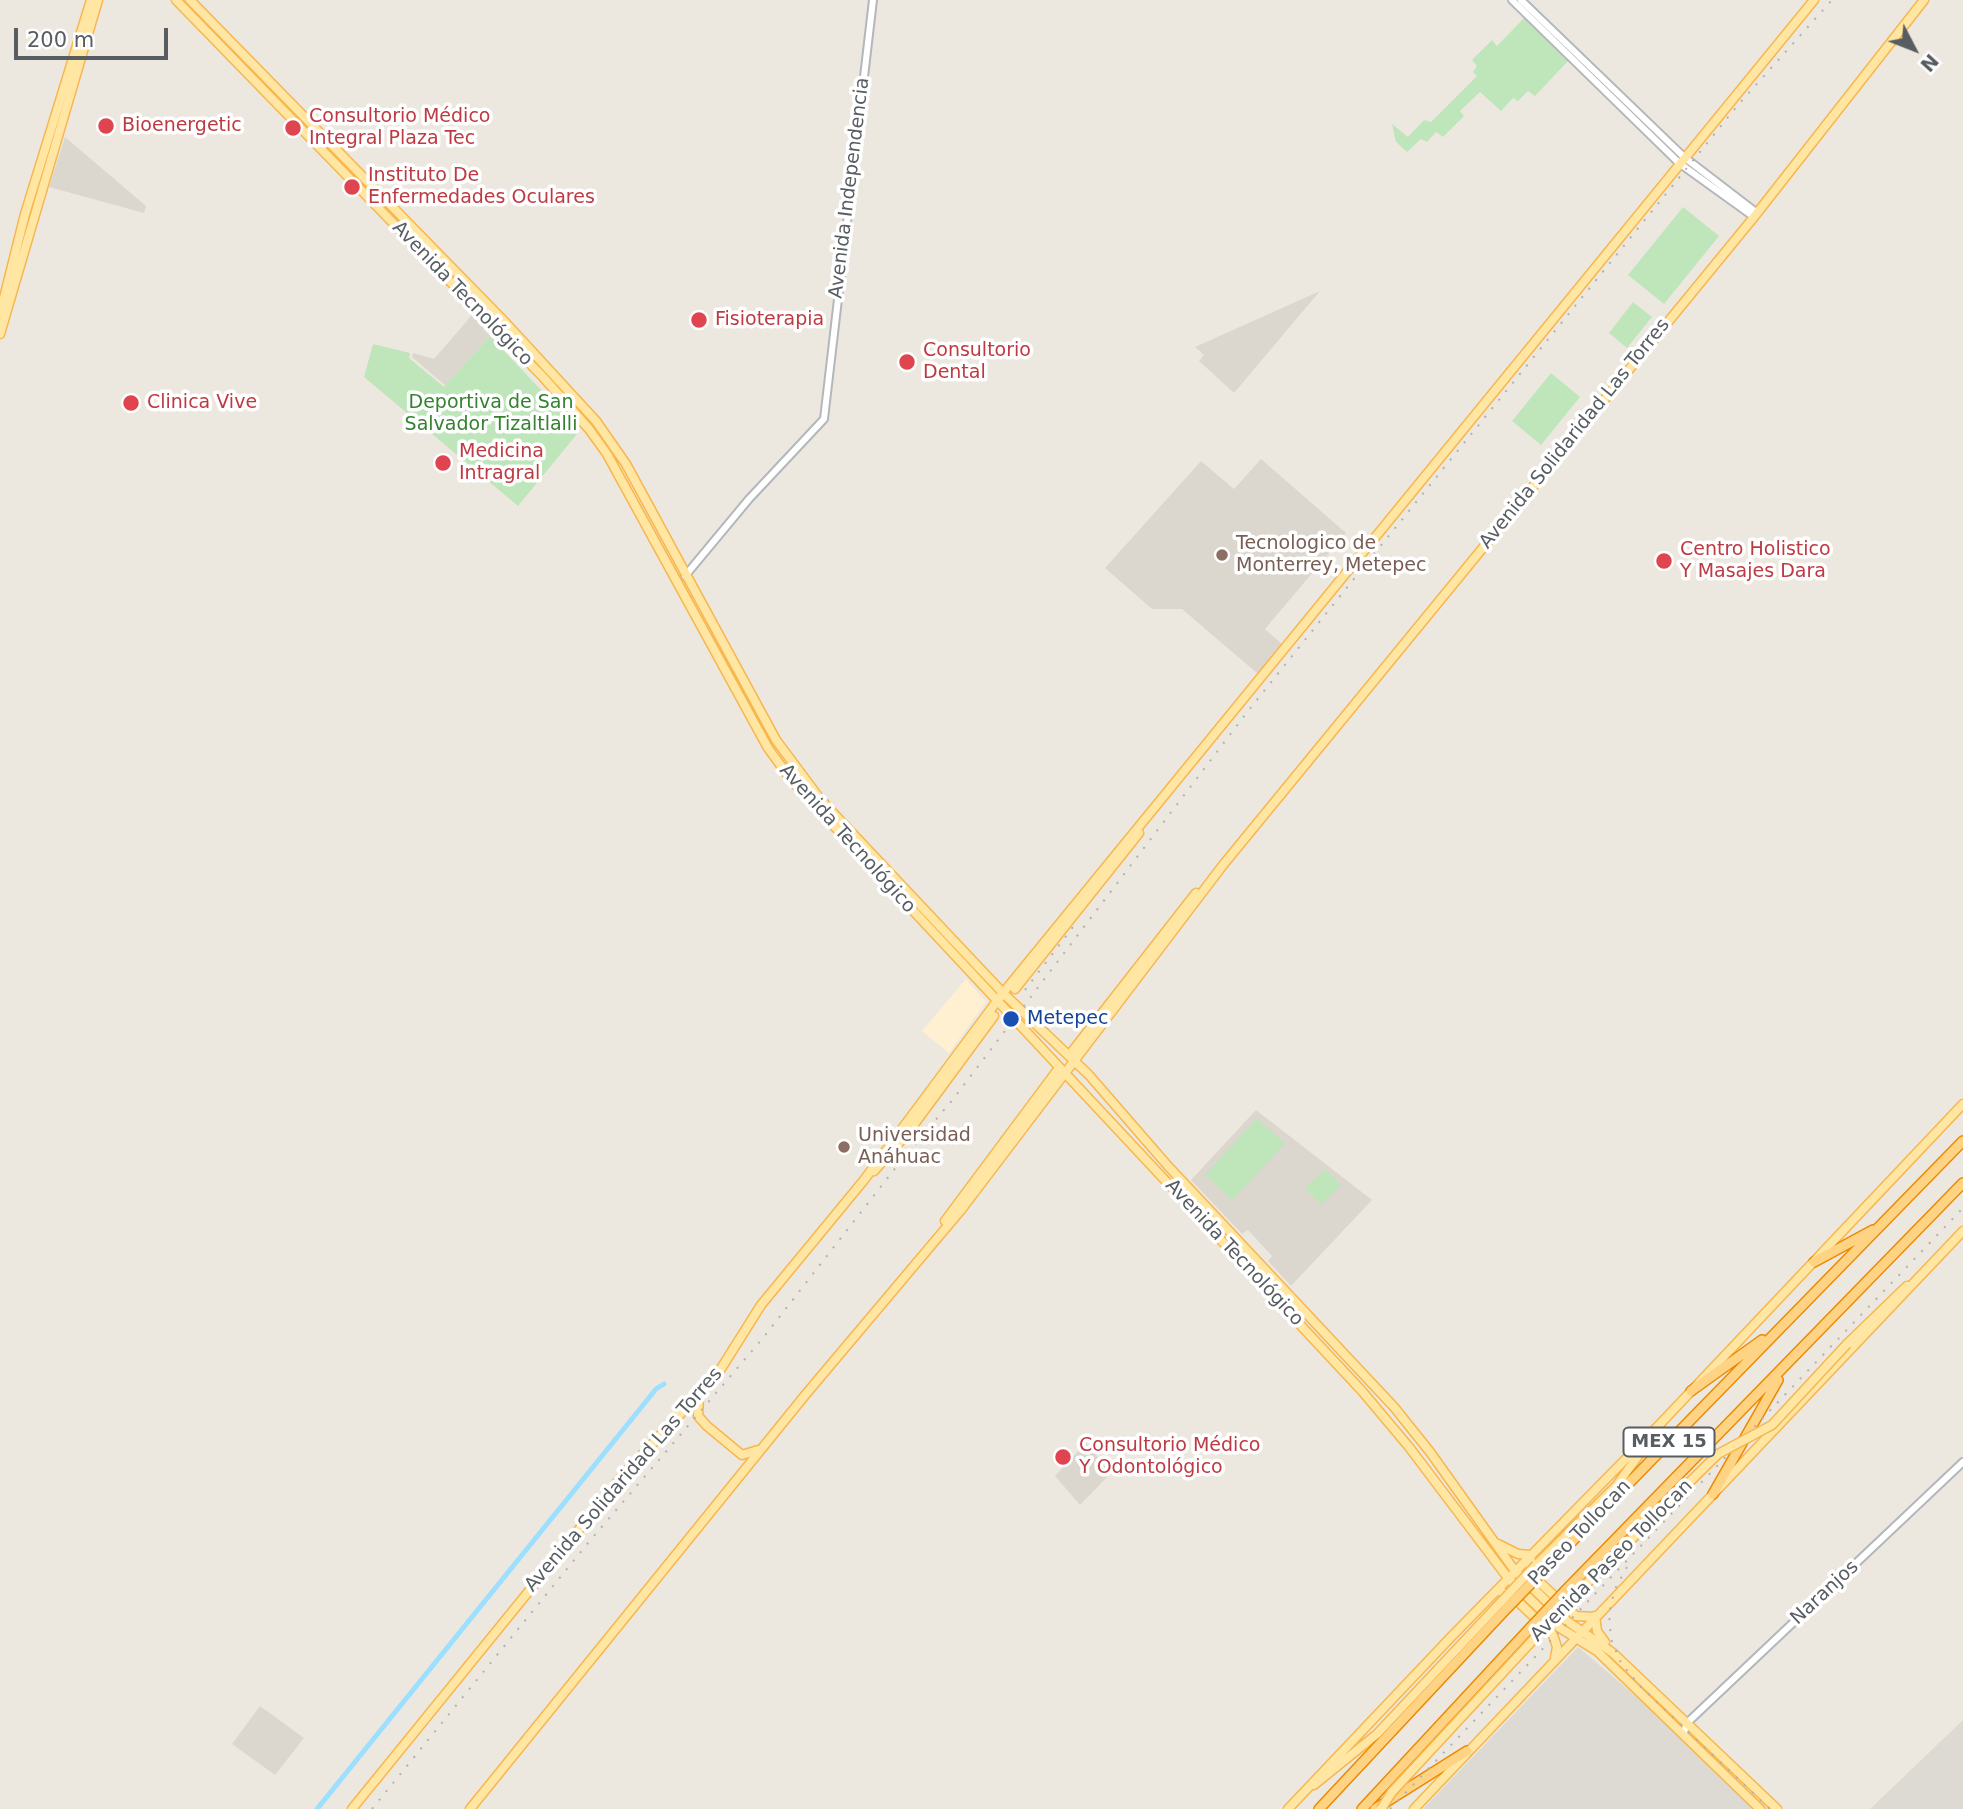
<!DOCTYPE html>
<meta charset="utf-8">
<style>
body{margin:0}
#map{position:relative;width:1963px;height:1809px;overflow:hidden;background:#ede8df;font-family:"DejaVu Sans",sans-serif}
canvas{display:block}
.north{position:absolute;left:1879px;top:14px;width:70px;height:70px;-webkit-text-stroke:5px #fff;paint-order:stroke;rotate:132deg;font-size:19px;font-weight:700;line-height:28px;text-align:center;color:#585d62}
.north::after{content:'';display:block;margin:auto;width:24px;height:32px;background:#585d62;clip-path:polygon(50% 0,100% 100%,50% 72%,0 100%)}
.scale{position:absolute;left:14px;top:28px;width:154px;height:32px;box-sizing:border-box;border:4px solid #585d62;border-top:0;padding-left:9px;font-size:21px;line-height:24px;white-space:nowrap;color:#585d62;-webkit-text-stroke:5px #fff;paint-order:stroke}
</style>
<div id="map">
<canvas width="1963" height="1809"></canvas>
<div class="north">N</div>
<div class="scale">200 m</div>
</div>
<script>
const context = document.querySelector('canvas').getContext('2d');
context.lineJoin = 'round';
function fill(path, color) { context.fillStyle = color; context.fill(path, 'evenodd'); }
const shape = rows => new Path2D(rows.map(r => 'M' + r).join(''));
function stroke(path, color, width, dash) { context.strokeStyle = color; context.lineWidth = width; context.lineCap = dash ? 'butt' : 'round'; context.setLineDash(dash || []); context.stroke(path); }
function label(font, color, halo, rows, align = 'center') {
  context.font = font + ' "DejaVu Sans",sans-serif'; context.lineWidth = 7; context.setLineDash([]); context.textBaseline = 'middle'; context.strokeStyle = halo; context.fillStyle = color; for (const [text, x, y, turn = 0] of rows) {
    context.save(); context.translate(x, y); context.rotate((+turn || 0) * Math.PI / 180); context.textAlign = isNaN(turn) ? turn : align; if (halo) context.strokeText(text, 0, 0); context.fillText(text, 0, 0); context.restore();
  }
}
const commercial = shape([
 [966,979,986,1002,949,1053,922,1031]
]);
const industrial = shape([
 [1578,1647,1769,1809,1423,1809],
 [1963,1720,1963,1809,1870,1809]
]);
const education = shape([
 [65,137,146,206,144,213,49,187],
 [1320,291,1234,393,1199,361,1204,355,1195,347],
 [472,315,490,336,446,386,412,357,413,353,434,359],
 [1261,459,1346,533,1265,629,1282,644,1258,674,1182,609,1152,609,1105,568,1201,461,1234,489],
 [1256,1110,1372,1200,1291,1286,1268,1261,1272,1256,1248,1230,1242,1234,1191,1180],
 [1086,1443,1111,1473,1080,1505,1055,1476],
 [260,1706,304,1738,275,1775,232,1744]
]);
const green = shape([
 [1526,16,1569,60,1535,96,1528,91,1518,101,1513,98,1501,111,1480,92,1460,111,1464,116,1443,137,1436,132,1427,142,1421,139,1407,152,1396,142,1392,124,1408,137,1424,120,1431,122,1477,76,1473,72,1477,66,1472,60,1492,40,1497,46],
 [1683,207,1719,236,1664,304,1628,275],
 [1633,302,1652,317,1627,348,1609,333],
 [490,336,578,429,577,434,518,506,364,377,373,344,410,353,409,358,444,387],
 [1551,373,1580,397,1541,445,1512,421],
 [1257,1118,1285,1144,1232,1200,1205,1175],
 [1325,1169,1341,1185,1321,1205,1305,1188]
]);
const canal = shape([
 [317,1809,656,1389,664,1384]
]);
const minor = shape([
 [1512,0,1679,163,1754,217],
 [1521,0,1684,157,1757,213],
 [685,576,749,499,824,419,873,0],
 [1683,1735,1687,1723,1963,1462]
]);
const major = shape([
 [176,0,543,377,589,429,607,454,768,748,792,781,1362,1391,1409,1447,1508,1578,1560,1628,1597,1651,1760,1809],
 [190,0,503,320,596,421,626,464,776,740,820,799,1003,993,1089,1075,1168,1166,1394,1407,1430,1452,1515,1571,1567,1621,1613,1653,1777,1809],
 [0,314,25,214,91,0],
 [0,334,98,0],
 [1015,989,1139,833],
 [1071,1053,1196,893],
 [874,1171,910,1130,994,1016],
 [945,1221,1056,1072],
 [1847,1344,1907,1286],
 [699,1395,698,1416,707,1426,742,1455,758,1450],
 [1498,1544,1518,1554,1531,1555],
 [1531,1555,1530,1569,1534,1577,1576,1616,1594,1617],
 [1536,1565,1617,1485,1654,1434],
 [1497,1590,1512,1596,1553,1635,1557,1647,1555,1657],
 [1595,1616,1597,1631,1605,1642],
 [1314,1785,1377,1734,1502,1601],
 [352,1809,624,1474,717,1375,761,1305,864,1180,1003,993,1814,0],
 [470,1809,806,1394,961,1210,1223,865,1754,217,1924,0],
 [1288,1809,1452,1636,1661,1423,1963,1104],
 [1414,1809,1963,1231]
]);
const highway = shape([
 [1814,1262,1873,1230],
 [1691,1391,1762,1340],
 [1713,1494,1778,1380],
 [1543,1571,1963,1141],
 [1564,1592,1963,1183],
 [1319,1809,1508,1607],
 [1362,1809,1531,1627],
 [1375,1809,1467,1751]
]);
const rail = shape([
 [1025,990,1076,923],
 [1627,1567,1615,1589,1609,1613,1611,1639,1621,1663,1640,1686,1770,1809],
 [372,1809,588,1543,763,1338,893,1171,954,1098,1248,711,1353,580,1738,105,1832,0],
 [1390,1809,1963,1208]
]);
const majorBridge = shape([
 [1502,1601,1536,1565],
 [1381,1809,1392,1792,1571,1599,1718,1454,1772,1425,1847,1344]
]);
const highwayBridge = shape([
 [1508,1607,1543,1571],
 [1531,1627,1564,1592]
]);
const markers = [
 [106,126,9,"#e0444e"],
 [293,128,9,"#e0444e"],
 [352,187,9,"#e0444e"],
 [699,320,9,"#e0444e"],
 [907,362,9,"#e0444e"],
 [131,403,9,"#e0444e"],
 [443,463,9,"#e0444e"],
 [1222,555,7,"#8d6e63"],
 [1664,561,9,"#e0444e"],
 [1011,1019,9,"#1a4fb4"],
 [844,1147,7,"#8d6e63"],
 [1063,1457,9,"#e0444e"]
];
const shields = [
 [1669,1442,91]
];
const shieldNames = [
 ["MEX 15",1669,1442]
];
const healthNames = [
 ["Consultorio Médico",309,117],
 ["Integral Plaza Tec",309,139],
 ["Bioenergetic",122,126],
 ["Instituto De",368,176],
 ["Enfermedades Oculares",368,198],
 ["Fisioterapia",715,320],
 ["Consultorio",923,351],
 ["Dental",923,373],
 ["Clinica Vive",147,403],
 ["Medicina",459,452],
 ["Intragral",459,474],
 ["Centro Holistico",1680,550],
 ["Y Masajes Dara",1680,572],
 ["Consultorio Médico",1079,1446],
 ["Y Odontológico",1079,1468]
];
const streetNames = [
 ["Avenida Independencia",850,188,-83],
 ["Avenida Tecnológico",462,294,46],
 ["Avenida Solidaridad Las Torres",1575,434,-51],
 ["Avenida Tecnológico",847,839,48],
 ["Avenida Tecnológico",1234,1253,47],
 ["Avenida Solidaridad Las Torres",624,1480,-49],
 ["Paseo Tollocan",1580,1533,-46],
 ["Avenida Paseo Tollocan",1612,1561,-45],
 ["Naranjos",1825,1593,-43]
];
const parkNames = [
 ["Deportiva de San",491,403],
 ["Salvador Tizaltlalli",491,425]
];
const educationNames = [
 ["Tecnologico de",1236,544],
 ["Monterrey, Metepec",1236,566],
 ["Universidad",858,1136],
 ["Anáhuac",858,1158]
];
const transitNames = [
 ["Metepec",1027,1019]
];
fill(commercial, '#fff0d2');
fill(industrial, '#dddad4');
fill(education, '#dcd7ce');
fill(green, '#bfe6ba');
stroke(canal, '#9ddfff', 5);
stroke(minor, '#b3b7bb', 10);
stroke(major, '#f7b64e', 11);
stroke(highway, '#ec8900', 12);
stroke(minor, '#fff', 6);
stroke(major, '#ffe6a2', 8);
stroke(highway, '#ffd384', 9);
stroke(rail, '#b0b1b2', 2, [2, 9]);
stroke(majorBridge, '#f7b64e', 11, []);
stroke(highwayBridge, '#ec8900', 12, []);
stroke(majorBridge, '#ffe6a2', 8);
stroke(highwayBridge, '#ffd384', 9);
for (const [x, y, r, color] of markers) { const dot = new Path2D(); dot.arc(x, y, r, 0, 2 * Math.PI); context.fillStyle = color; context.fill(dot); stroke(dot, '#fff', 2.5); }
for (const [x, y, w] of shields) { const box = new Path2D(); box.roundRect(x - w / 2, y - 14.5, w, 29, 5); context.fillStyle = '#fff'; context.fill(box); stroke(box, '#585d62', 2); }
label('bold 18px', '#585d62', null, shieldNames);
label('19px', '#be3a42', '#fff', healthNames, 'left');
label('19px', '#585d62', '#fff', streetNames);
label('19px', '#34822f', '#fff', parkNames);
label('19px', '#785e54', '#fff', educationNames, 'left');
label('19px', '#164399', '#fff', transitNames, 'left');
</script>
